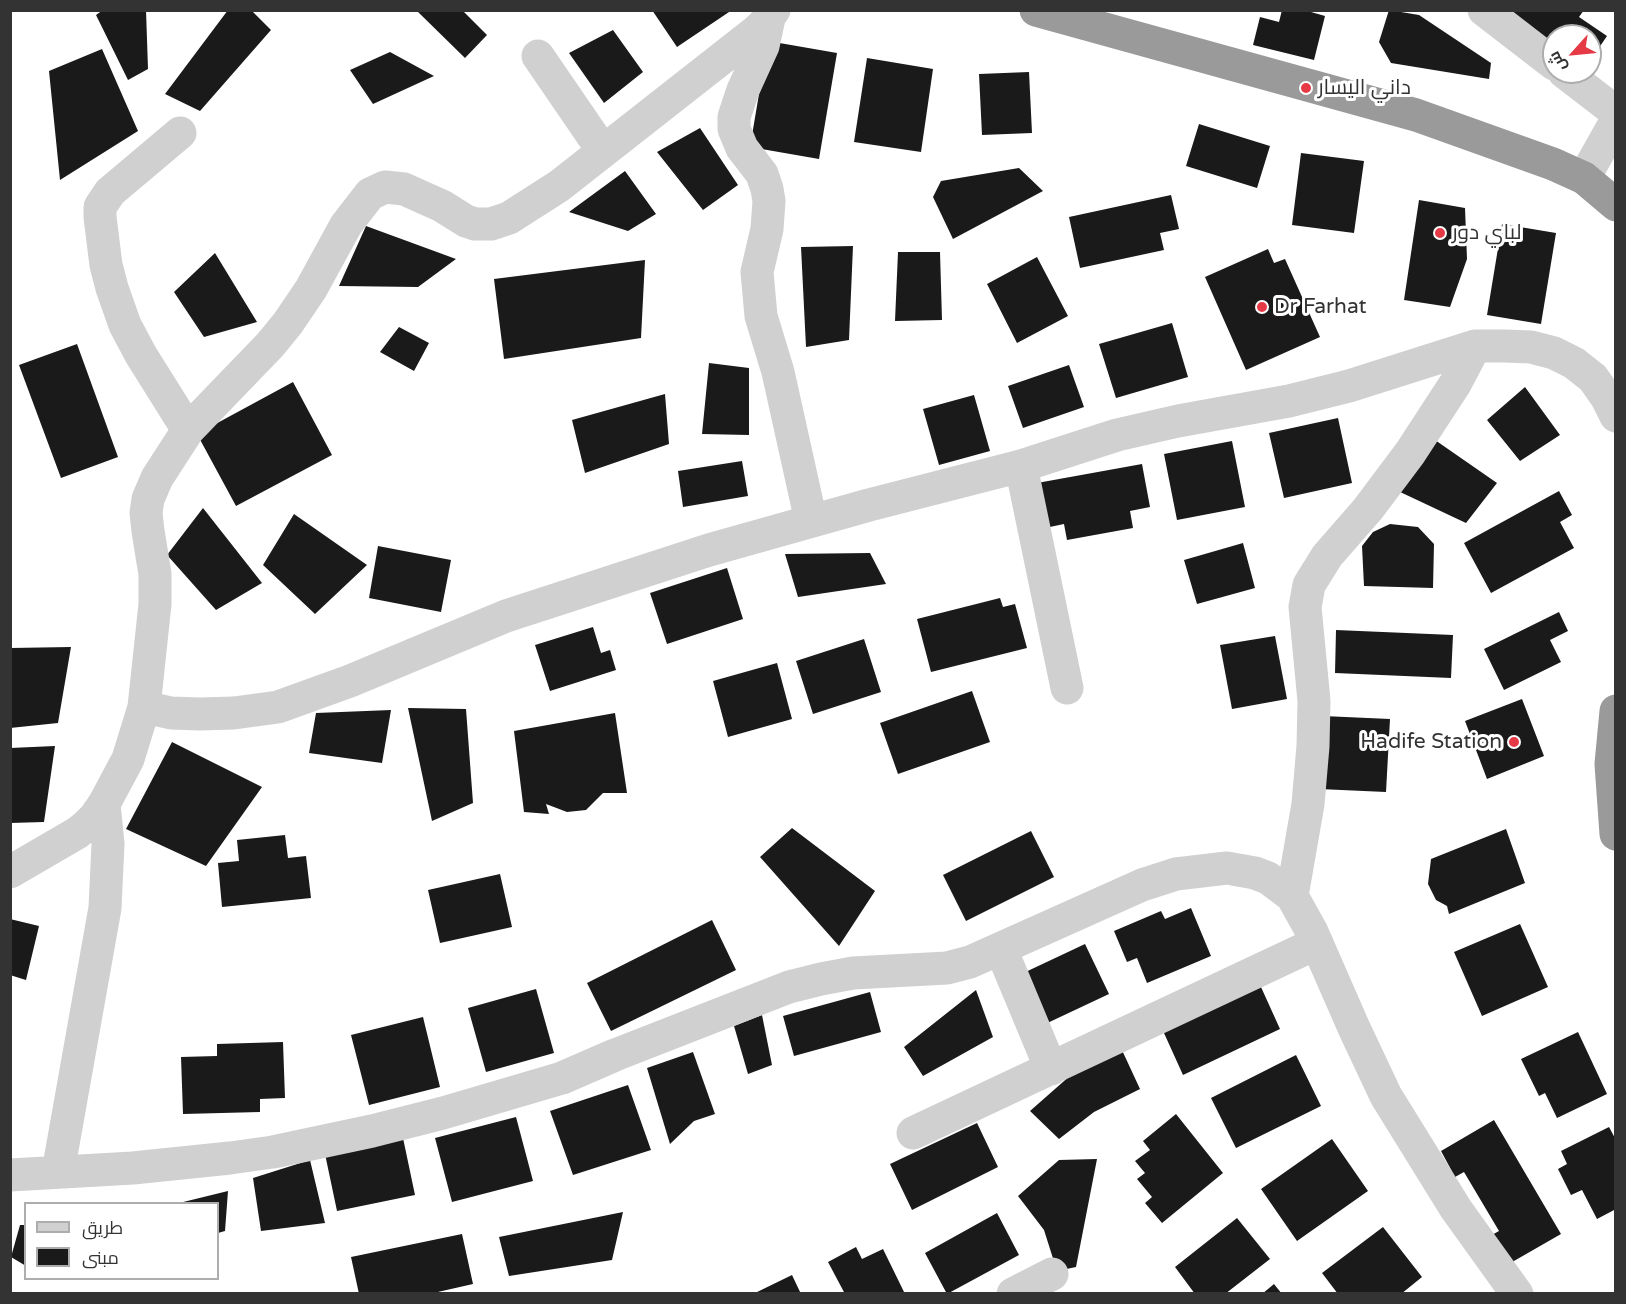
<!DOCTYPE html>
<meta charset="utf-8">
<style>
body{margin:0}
#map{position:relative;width:1626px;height:1304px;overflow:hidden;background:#fff;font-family:"Varela Round",Cairo,sans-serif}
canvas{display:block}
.frame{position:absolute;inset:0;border:12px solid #333;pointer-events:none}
.legend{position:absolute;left:24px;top:1202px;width:195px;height:78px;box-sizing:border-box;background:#fff;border:2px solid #adadad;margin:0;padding:8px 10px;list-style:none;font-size:18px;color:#333}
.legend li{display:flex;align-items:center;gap:12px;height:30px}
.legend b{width:30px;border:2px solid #adadad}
.north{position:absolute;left:1542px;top:24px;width:60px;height:60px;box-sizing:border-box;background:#fff;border:2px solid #adadad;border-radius:50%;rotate:243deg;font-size:16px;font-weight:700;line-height:24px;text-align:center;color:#333}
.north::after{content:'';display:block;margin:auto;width:21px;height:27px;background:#e63946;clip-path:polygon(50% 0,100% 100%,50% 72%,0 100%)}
</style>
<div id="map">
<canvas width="1626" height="1304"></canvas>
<div class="frame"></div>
<ul class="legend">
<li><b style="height:8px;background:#d0d0d0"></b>طريق</li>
<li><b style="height:16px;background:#1a1a1a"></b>مبنى</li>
</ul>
<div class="north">ش</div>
</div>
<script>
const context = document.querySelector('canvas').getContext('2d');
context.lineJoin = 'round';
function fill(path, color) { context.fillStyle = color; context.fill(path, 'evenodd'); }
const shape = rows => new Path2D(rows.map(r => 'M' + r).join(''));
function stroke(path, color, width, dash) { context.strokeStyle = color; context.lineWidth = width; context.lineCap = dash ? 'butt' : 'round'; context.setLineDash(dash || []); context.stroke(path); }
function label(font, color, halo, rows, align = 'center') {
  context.font = font + ' "Varela Round",Cairo,sans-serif'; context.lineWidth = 6; context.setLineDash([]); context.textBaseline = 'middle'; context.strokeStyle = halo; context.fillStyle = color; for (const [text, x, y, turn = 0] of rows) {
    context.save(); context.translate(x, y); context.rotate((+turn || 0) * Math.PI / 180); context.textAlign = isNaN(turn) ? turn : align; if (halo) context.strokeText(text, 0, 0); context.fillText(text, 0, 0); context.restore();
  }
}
const building = shape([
 [103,10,146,10,148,69,128,80,96,15],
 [228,10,251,10,271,30,200,111,165,94],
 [416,10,462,10,487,35,465,58],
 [652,10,732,10,677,47],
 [1282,10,1304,10,1325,16,1314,60,1253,45,1260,17,1279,22],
 [1389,10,1419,15,1491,63,1489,79,1391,63,1379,42],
 [1506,10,1584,10,1579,17,1607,36,1590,61,1590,36,1554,36,1554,44],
 [613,30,643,72,604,103,569,53],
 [768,41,837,53,819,159,750,147],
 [102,49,138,131,60,180,49,71],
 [390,52,434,76,373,104,350,70],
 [867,58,933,69,921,152,854,142],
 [1029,72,1032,133,982,135,979,74],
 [1199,124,1270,146,1257,188,1186,166],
 [700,128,738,185,703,210,657,152],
 [1301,153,1364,161,1354,233,1292,225],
 [1019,168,1043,191,953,239,933,197,941,181],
 [625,171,656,214,628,231,569,212],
 [1171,195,1179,229,1160,233,1164,250,1080,268,1069,217],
 [1419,200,1465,208,1467,259,1450,307,1404,300],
 [1502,224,1556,233,1541,324,1487,315],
 [366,226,456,259,418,287,339,286],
 [853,246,849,340,806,347,801,247],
 [1268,249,1274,263,1285,259,1320,337,1246,370,1205,277],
 [898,252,940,252,942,320,895,321],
 [215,253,257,322,204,337,174,292],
 [1037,257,1068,316,1017,343,987,284],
 [645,260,641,338,504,359,494,279],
 [1172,323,1188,377,1116,398,1099,344],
 [399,327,429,343,414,371,380,352],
 [77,344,118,457,61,478,19,365],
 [709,363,749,368,749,435,702,434],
 [1069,365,1084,407,1023,428,1008,386],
 [293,382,332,455,236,506,197,434],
 [1525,387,1560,435,1520,461,1487,420],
 [665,394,669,444,585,473,572,420],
 [974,395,990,451,939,465,923,409],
 [1338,418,1352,483,1284,498,1269,433],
 [1435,440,1497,483,1466,523,1398,491],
 [1232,441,1245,507,1177,520,1164,454],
 [742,461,748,496,683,507,678,471],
 [1142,464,1150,507,1130,511,1133,528,1067,540,1064,524,1045,528,1037,483],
 [1559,491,1572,515,1560,522,1574,548,1491,593,1464,543],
 [203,508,262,583,216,610,167,555],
 [294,514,367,565,315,614,263,565],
 [1390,524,1418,527,1434,544,1433,588,1364,586,1362,546,1373,532],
 [1243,543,1255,588,1197,604,1184,560],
 [378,546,451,560,441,612,369,598],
 [870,553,886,584,798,597,785,554],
 [727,568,743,619,667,644,650,593],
 [1000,598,1003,607,1015,604,1027,648,931,672,917,619],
 [1559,612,1568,631,1550,640,1561,662,1504,690,1484,649],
 [593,627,601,653,610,650,616,670,550,691,535,645],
 [1336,630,1453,635,1451,678,1335,673],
 [1275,636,1287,699,1232,709,1220,645],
 [864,639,881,692,813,714,796,661],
 [71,647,58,723,10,728,10,648],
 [777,663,792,719,728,737,713,681],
 [972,691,990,742,898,774,880,723],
 [1522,699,1544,756,1487,779,1465,721],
 [408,708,466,709,473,803,432,821],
 [391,710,382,763,309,753,316,713],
 [615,713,627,793,603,793,586,810,567,812,546,804,549,814,524,812,514,731],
 [1323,716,1390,719,1386,792,1319,789],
 [172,742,262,787,206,866,126,829],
 [55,746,44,822,10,823,10,748],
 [792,828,875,891,839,946,760,857],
 [1506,829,1525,883,1449,914,1447,906,1436,900,1428,884,1431,859],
 [1031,831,1054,877,966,921,943,875],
 [285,835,288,858,306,856,311,898,222,907,218,863,239,861,237,840],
 [500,874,512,927,440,943,428,890],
 [1191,908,1211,956,1147,983,1137,958,1127,962,1114,931,1161,911,1165,919],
 [10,919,39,926,26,980,10,975],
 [712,920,736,970,611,1031,587,983],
 [1520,924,1548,987,1482,1016,1454,952],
 [1085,944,1109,994,1041,1026,1017,976],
 [1256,976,1280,1029,1183,1075,1159,1022],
 [536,989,554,1053,486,1072,468,1008],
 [976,990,993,1037,923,1076,904,1047],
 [870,992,881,1032,794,1056,783,1016],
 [762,1015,772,1065,748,1074,734,1026],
 [423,1017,440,1087,369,1105,351,1035],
 [1578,1032,1607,1094,1557,1118,1545,1093,1539,1096,1521,1059],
 [283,1042,285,1098,260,1099,260,1112,183,1114,181,1057,217,1056,217,1044],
 [1121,1048,1140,1089,1094,1112,1059,1139,1030,1111,1072,1074],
 [693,1052,715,1114,694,1121,670,1144,647,1068],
 [1296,1055,1321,1106,1236,1148,1211,1098],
 [628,1085,651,1150,573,1175,550,1111],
 [1176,1114,1223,1173,1162,1223,1145,1203,1152,1197,1137,1179,1145,1173,1135,1161,1150,1150,1143,1141],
 [516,1117,533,1181,452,1202,435,1138],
 [1494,1120,1561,1234,1507,1265,1490,1236,1499,1231,1464,1172,1455,1177,1441,1151],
 [977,1123,998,1167,912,1210,890,1164],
 [1609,1127,1616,1140,1616,1209,1597,1219,1582,1190,1571,1195,1558,1169,1567,1164,1561,1151],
 [403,1138,415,1195,337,1211,325,1154],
 [1332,1139,1368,1191,1297,1241,1261,1189],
 [1097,1159,1076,1267,1057,1271,1044,1230,1018,1196,1059,1160],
 [310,1160,325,1223,261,1231,253,1178],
 [228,1191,225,1231,218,1233,218,1204,175,1204],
 [623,1212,612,1260,509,1276,499,1237],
 [997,1213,1019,1255,947,1294,925,1253],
 [1237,1218,1270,1259,1225,1294,1195,1294,1175,1267],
 [20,1225,26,1225,26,1266,11,1257],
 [1383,1227,1422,1277,1401,1294,1338,1294,1322,1273],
 [462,1234,473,1284,429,1294,359,1294,351,1257],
 [856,1247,862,1259,883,1249,905,1294,845,1294,828,1262],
 [792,1275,801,1294,753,1294],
 [1274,1284,1282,1294,1262,1294]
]);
const street = shape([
 [1484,10,1554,64],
 [769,18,763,46,743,90,734,117,734,129,742,148,762,174,767,189,769,201,767,229,757,272,761,316,778,372,811,521],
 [538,56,603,151],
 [1564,72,1616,112],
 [180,133,110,192,100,207,100,217,106,265,112,288,125,325,141,355,188,430],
 [1584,178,1616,121],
 [1021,466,1067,688],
 [144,707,171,713,200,714,234,713,278,707,350,681,506,616,709,550,869,505,1021,466,1117,435,1178,421,1289,401,1349,386,1475,346,1504,346,1531,347,1554,353,1574,363,1593,378,1607,398,1616,416],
 [10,872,77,833,86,826,95,817,104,804,128,759,144,707,155,604,155,574,148,531,146,513,148,499,157,478,188,430,270,345,288,323,311,289,346,225,370,194,385,187,404,189,442,206,466,221,475,224,491,224,509,218,559,186,754,33,763,25,774,10],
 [1292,896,1308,804,1313,746,1314,701,1305,607,1309,585,1327,556,1368,509,1410,453,1455,384,1475,346],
 [1001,949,1051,1069],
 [913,1133,1317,943],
 [58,1172,105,908,108,844,104,804],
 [10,1175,133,1168,230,1158,273,1152,372,1131,443,1113,562,1078,615,1055,789,987,821,979,853,973,947,968,970,962,1142,885,1176,874,1227,868,1255,873,1268,878,1292,896,1312,932,1354,1028,1386,1096,1456,1209,1517,1294],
 [1013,1294,1052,1274]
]);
const highway = shape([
 [1036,10,1416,115,1553,164,1584,178,1616,205],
 [1616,711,1611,764,1616,834]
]);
const markers = [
 [1306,88,6,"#e63946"],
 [1440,233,6,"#e63946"],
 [1262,307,6,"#e63946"],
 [1514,742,6,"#e63946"]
];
const poiNames = [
 ["داني اليسار",1318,88],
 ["لباي دور",1452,233],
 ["Dr Farhat",1274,307],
 ["Hadife Station",1502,742,"right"]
];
fill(building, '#1a1a1a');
stroke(street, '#d0d0d0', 33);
stroke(highway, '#9a9a9a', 33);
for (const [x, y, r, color] of markers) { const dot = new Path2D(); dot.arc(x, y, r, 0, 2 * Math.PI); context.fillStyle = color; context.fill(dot); stroke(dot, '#fff', 2); }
label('21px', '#333', '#fff', poiNames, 'left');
</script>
